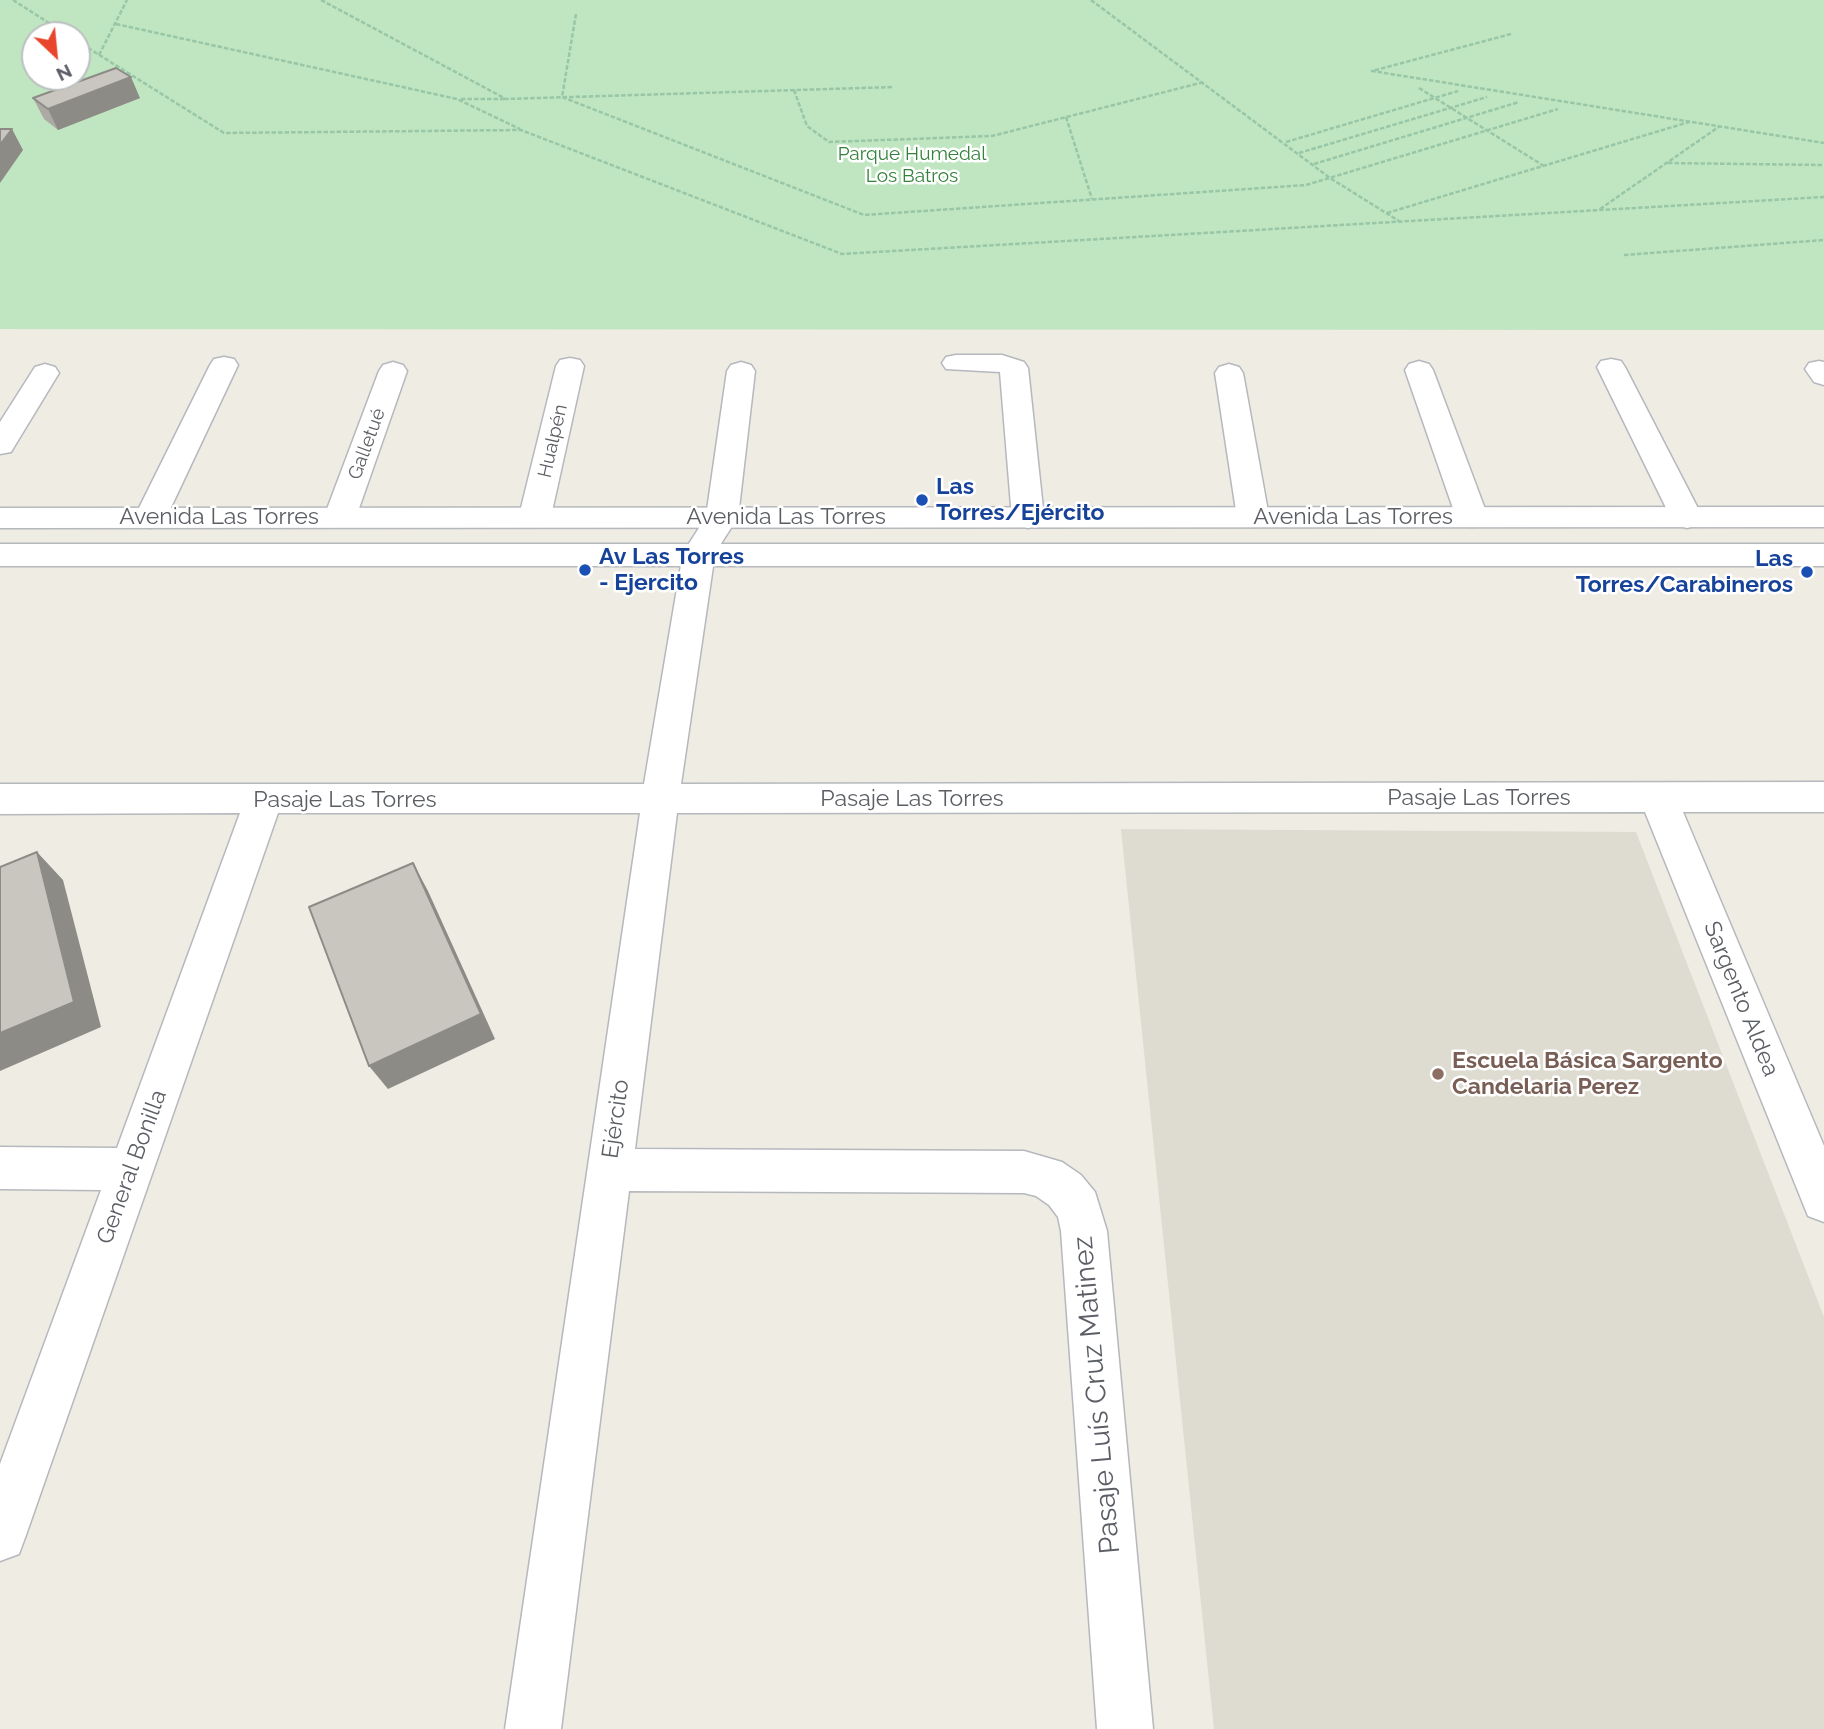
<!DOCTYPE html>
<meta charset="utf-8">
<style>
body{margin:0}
#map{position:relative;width:1824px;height:1729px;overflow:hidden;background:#eeece3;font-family:Raleway,sans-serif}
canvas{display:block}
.north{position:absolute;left:21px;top:21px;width:70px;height:70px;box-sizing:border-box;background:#fff;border:2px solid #bdbfc1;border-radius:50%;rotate:154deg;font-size:19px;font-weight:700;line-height:28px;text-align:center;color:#5b5e64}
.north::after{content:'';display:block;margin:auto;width:24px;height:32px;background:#e9452d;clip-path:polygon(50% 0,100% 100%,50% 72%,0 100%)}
</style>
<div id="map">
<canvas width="1824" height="1729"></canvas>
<div class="north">N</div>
</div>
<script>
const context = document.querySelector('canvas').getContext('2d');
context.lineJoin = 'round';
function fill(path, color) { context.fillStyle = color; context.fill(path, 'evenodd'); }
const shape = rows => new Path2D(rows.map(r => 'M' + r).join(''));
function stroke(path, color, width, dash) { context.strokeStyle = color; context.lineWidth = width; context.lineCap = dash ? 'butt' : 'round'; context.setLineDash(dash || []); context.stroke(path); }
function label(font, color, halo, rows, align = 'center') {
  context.font = font + ' Raleway,sans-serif'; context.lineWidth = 5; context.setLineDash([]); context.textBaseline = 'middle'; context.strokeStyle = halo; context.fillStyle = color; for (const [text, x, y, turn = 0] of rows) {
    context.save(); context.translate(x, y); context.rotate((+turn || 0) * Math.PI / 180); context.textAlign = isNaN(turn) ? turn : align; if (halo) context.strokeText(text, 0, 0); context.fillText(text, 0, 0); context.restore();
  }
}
const education = shape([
 [1121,829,1636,832,1824,1317,1824,1729,1214,1729]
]);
const green = shape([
 [0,0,1824,0,1824,330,0,329],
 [35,35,77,35,77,77,35,77]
]);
const path = shape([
 [13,0,68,35],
 [321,0,506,99,894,87],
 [1091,0,1330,178,1399,221],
 [576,14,562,97,864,215,1306,185,1558,109],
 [116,24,457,99,520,129],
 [1511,34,1372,71,1824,143],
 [77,41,224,133,521,130,842,254,1824,197],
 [99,55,127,0],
 [1419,88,1544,166],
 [794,90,807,126,829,142,992,136,1204,82],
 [461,99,505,99],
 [1066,117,1092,199],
 [1286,142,1458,91],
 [1299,153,1487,97],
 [1668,163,1824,165],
 [1314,164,1519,102],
 [1600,209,1720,126],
 [1387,213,1689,122],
 [1624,255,1824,240]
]);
const minor = shape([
 [956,355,1002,355,1024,362,1028,368,1044,518,1039,525,1028,528,1017,525,1012,518,1000,372,946,369,942,363,946,357,956,355],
 [224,357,234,359,238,365,166,518,161,525,150,528,139,525,134,518,210,365,214,359,224,357],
 [570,358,580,360,584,366,551,516,546,523,535,526,524,523,519,516,556,366,560,360,570,358],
 [1611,359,1621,361,1625,367,1703,518,1698,525,1687,528,1676,525,1671,518,1597,367,1601,361,1611,359],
 [1419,361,1429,364,1433,370,1488,517,1483,524,1472,527,1461,524,1456,517,1405,370,1409,364,1419,361],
 [1819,361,1824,362,1824,385,1814,382,1805,369,1809,363,1819,361],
 [393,362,403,365,407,371,356,517,351,524,340,527,329,524,324,517,379,371,383,365,393,362],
 [741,362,751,365,755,371,738,517,715,553,681,784,1824,782,1824,812,1683,812,1824,1146,1824,1222,1808,1216,1645,812,677,813,635,1149,1024,1151,1062,1162,1081,1175,1095,1192,1107,1231,1153,1729,1097,1729,1061,1231,1058,1217,1049,1205,1036,1196,1024,1193,629,1191,561,1729,505,1729,640,813,278,813,26,1535,19,1554,0,1561,0,1464,101,1190,0,1189,0,1147,117,1148,240,813,0,814,0,784,644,784,683,553,706,517,727,371,731,365,741,362],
 [45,364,55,367,59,373,11,452,0,454,0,422,35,367,45,364],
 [1229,364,1239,367,1243,373,1269,517,1264,524,1253,527,1242,524,1237,517,1215,373,1219,367,1229,364]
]);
const tertiary = shape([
 [1824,507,1824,527,0,528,0,508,1824,507],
 [0,544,1824,544,1824,566,0,566,0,544]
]);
const wall = shape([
 [33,98,140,98,58,130,44,119]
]);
const shadedWall = shape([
 [131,77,140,98,58,130,48,109],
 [12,129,23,150,0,183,0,145],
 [37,852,63,880,101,1027,0,1071,0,1033],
 [413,863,428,891,495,1039,388,1089,369,1066]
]);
const building = shape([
 [116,68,131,77,48,109,33,98,116,68],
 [0,129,12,129,0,145,0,129],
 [37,852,74,1002,0,1033,0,867,37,852],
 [413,863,481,1014,369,1066,309,907,413,863]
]);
const markers = [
 [922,500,7,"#1a4fb4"],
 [585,570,7,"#1a4fb4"],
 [1807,572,7,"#1a4fb4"],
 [1438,1074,7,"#8d6e63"]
];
const farParknames = [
 ["Parque Humedal",912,154],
 ["Los Batros",912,176]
];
const farStreetnames = [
 ["Hualpén",553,441,-77],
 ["Galletué",367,444,-70]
];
const transitNames = [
 ["Las",936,487],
 ["Torres/Ejército",936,513],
 ["Av Las Torres",599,557],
 ["- Ejercito",599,583],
 ["Las",1793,559,"right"],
 ["Torres/Carabineros",1793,585,"right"]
];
const streetNames = [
 ["Avenida Las Torres",219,517],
 ["Avenida Las Torres",786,517],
 ["Avenida Las Torres",1353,517],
 ["Pasaje Las Torres",1479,798],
 ["Pasaje Las Torres",912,799],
 ["Pasaje Las Torres",345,800],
 ["Sargento Aldea",1741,999,68],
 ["Ejército",616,1119,-82],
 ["General Bonilla",132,1167,-70]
];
const educationNames = [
 ["Escuela Básica Sargento",1452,1061],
 ["Candelaria Perez",1452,1087]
];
const nearStreetnames = [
 ["Pasaje Luís Cruz Matinez",1097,1395,-95]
];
fill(education, '#dedbd1');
fill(green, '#bfe6c1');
stroke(minor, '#b5b8bd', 3);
stroke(tertiary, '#b5b8bd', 3);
stroke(path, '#98c6a7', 2.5, [4.5, 2]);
fill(minor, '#fff');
fill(tertiary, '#fff');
fill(wall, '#adaaa5');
fill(shadedWall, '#8d8b86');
fill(building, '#c9c6c0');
stroke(building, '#8d8b86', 2);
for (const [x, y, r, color] of markers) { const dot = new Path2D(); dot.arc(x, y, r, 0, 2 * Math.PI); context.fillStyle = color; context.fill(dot); stroke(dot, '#fff', 2.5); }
label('19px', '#34823b', '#fff', farParknames);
label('19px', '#5b5e64', '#fff', farStreetnames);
label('bold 23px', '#164399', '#fff', transitNames, 'left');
label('23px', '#5b5e64', '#fff', streetNames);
label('bold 23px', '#785e54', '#fff', educationNames, 'left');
label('28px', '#5b5e64', '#fff', nearStreetnames);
</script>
